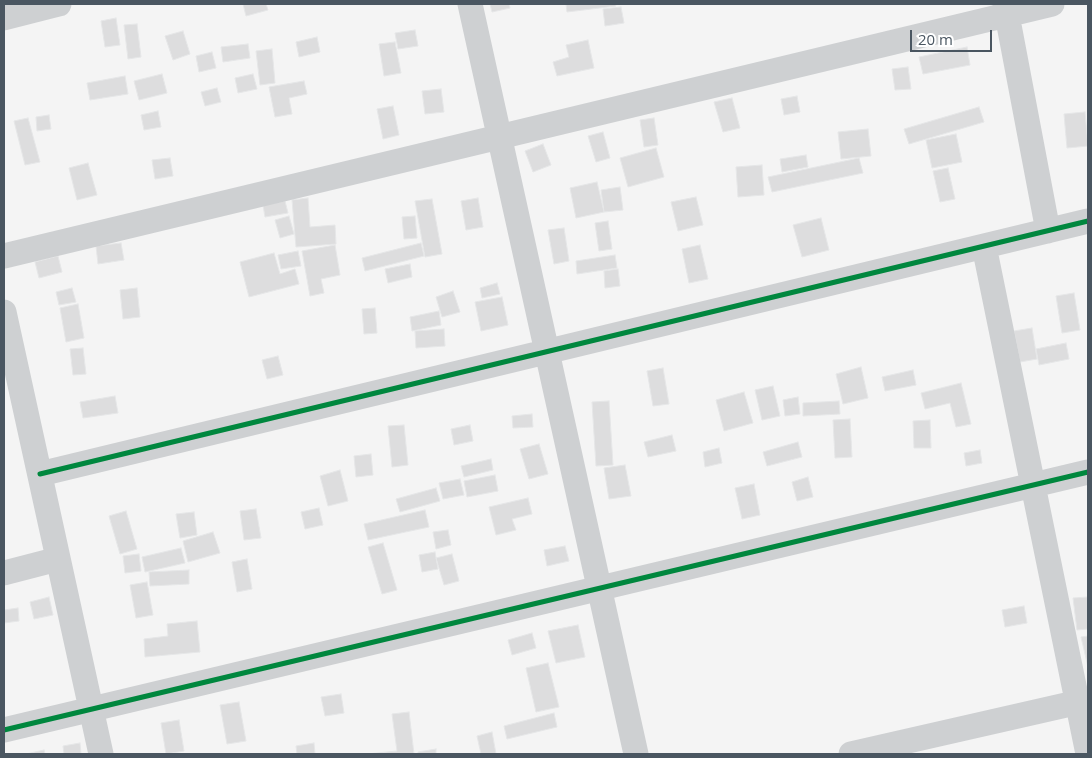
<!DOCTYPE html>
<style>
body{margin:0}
#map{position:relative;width:1092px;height:758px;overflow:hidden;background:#f4f4f4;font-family:"Open Sans",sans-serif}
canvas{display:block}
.frame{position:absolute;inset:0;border:5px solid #4a5661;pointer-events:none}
.scale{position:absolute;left:910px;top:30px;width:82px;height:22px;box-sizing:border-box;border:2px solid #4a5661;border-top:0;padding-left:6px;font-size:15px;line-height:18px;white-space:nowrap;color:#4a5661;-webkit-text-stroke:4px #fff;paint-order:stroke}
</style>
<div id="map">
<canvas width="1092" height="758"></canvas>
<div class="frame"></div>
<div class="scale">20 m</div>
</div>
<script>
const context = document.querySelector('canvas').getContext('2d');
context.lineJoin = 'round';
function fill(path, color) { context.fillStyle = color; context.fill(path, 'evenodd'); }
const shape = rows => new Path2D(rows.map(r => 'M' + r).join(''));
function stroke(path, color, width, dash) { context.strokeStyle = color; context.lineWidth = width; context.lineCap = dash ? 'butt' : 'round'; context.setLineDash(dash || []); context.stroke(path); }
const building = shape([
 [243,4,266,4,268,10,246,16,243,4],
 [490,4,509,4,510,8,492,12,490,4],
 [566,4,615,4,616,6,567,12,566,4],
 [621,7,624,23,605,26,603,9,621,7],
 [116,18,120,45,105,47,101,21,116,18],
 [137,24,141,57,128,59,124,25,137,24],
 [415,30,418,46,398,49,395,33,415,30],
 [183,31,190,54,173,60,165,36,183,31],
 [317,37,320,52,299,57,296,42,317,37],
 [588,40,594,68,557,76,553,62,569,57,566,45,588,40],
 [395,42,401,73,384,76,379,44,395,42],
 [248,44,250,58,223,62,221,47,248,44],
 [967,47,970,65,923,74,919,57,967,47],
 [272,49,275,83,260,85,256,51,272,49],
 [212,52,216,68,199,72,196,56,212,52],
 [908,67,911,89,895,90,892,69,908,67],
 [162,74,167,93,139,100,134,81,162,74],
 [253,74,257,89,238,93,235,78,253,74],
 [125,76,128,94,90,100,87,83,125,76],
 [304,81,307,94,289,98,292,114,275,117,269,87,304,81],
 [217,88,221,102,205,106,201,92,217,88],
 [441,89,444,112,425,114,422,91,441,89],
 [797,96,800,112,784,115,781,99,797,96],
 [732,98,740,128,723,132,714,102,732,98],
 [393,106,399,135,383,139,377,109,393,106],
 [979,107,984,122,909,144,904,129,979,107],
 [158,111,161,127,144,130,141,115,158,111],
 [1085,112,1088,146,1067,148,1064,114,1085,112],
 [49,115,51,129,37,131,36,117,49,115],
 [28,118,40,162,25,165,14,121,28,118],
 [654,118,658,145,644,147,640,120,654,118],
 [868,129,871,156,841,159,838,132,868,129],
 [603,132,610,158,596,162,588,136,603,132],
 [956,134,962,162,932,168,926,140,956,134],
 [543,144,551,165,533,172,525,151,543,144],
 [656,148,664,177,628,187,620,158,656,148],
 [806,155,808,167,782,172,780,159,806,155],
 [170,158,173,176,155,179,152,160,170,158],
 [859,158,863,173,772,192,768,177,859,158],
 [88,163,97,195,77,200,69,168,88,163],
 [762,165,764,195,738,197,736,167,762,165],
 [948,168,955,199,940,202,933,171,948,168],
 [597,182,604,212,576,218,570,188,597,182],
 [620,187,623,210,604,212,601,190,620,187],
 [696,197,703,225,678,231,671,202,696,197],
 [308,198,310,227,335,225,336,244,296,247,292,200,308,198],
 [478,198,483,227,466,230,461,201,478,198],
 [432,199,442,254,425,257,415,201,432,199],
 [285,201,288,213,265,217,263,205,285,201],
 [289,216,294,234,280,238,275,220,289,216],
 [415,216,417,238,404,239,402,217,415,216],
 [821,218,829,250,802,257,793,225,821,218],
 [608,221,612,249,599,251,595,223,608,221],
 [564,228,569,261,554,264,548,230,564,228],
 [121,243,124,260,98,264,96,246,121,243],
 [421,243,424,256,365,271,362,258,421,243],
 [335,245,340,275,321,279,324,293,310,296,302,251,335,245],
 [700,245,708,279,689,283,682,249,700,245],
 [298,251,301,266,281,269,278,255,298,251],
 [274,253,280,274,295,269,299,284,249,297,240,262,274,253],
 [615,255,617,268,577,274,576,261,615,255],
 [58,256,62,272,39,278,35,262,58,256],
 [410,264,412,277,388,283,385,269,410,264],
 [618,269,620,286,605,288,604,271,618,269],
 [497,283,500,294,482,298,480,288,497,283],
 [72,288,76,302,59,305,56,292,72,288],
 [137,288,140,317,123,319,120,290,137,288],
 [453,291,460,312,442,317,436,297,453,291],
 [1074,293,1080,330,1062,333,1056,296,1074,293],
 [502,297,508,325,481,331,475,302,502,297],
 [78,304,84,338,66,342,60,308,78,304],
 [375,308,377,333,364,334,362,309,375,308],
 [439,311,441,325,412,331,410,317,439,311],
 [1032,328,1037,359,1020,362,1014,331,1032,328],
 [444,329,445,346,416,348,415,331,444,329],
 [1066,343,1069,359,1039,365,1036,349,1066,343],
 [83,348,86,374,73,375,70,349,83,348],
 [278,356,283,375,267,379,262,360,278,356],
 [861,367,868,398,843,404,836,374,861,367],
 [663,368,669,404,653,406,647,371,663,368],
 [913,370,916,385,885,391,882,377,913,370],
 [961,383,971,424,956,427,950,403,925,409,921,393,961,383],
 [773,386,780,416,762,420,755,390,773,386],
 [744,392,753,423,724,431,716,400,744,392],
 [115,396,118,413,83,418,80,402,115,396],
 [798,397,800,414,785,416,783,400,798,397],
 [609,401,613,465,596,466,592,402,609,401],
 [839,401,840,414,803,416,803,403,839,401],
 [532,414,533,427,513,428,512,416,532,414],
 [850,419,852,457,835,458,833,420,850,419],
 [930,420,931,448,914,448,913,421,930,420],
 [404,425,408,465,392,467,388,426,404,425],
 [470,425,473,441,454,445,451,429,470,425],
 [672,435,676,451,648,457,644,442,672,435],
 [798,442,802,457,767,466,763,452,798,442],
 [539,444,548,474,529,479,520,449,539,444],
 [719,448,722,463,705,467,703,452,719,448],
 [980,450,982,463,966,466,964,453,980,450],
 [371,454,373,475,356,477,354,456,371,454],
 [491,459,493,470,464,477,461,466,491,459],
 [625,465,631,496,609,499,604,468,625,465],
 [340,470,348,501,328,506,320,476,340,470],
 [495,475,498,491,467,497,464,481,495,475],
 [808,477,813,497,797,501,792,482,808,477],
 [460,479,464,495,443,499,439,483,460,479],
 [754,484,760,515,742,519,735,488,754,484],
 [436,488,440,501,400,512,396,499,436,488],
 [528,498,532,514,512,519,516,530,496,535,489,507,528,498],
 [319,508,323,525,305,529,301,512,319,508],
 [256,509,261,538,244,540,240,511,256,509],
 [425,510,429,527,368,540,364,524,425,510],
 [126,511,137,549,120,554,109,516,126,511],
 [194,512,197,535,180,538,176,514,194,512],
 [448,530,451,545,436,549,433,532,448,530],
 [213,532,220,553,188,562,183,541,213,532],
 [383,543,397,590,382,594,368,547,383,543],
 [565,546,569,561,547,566,544,550,565,546],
 [181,548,185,563,145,572,142,557,181,548],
 [435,552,438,569,422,572,419,555,435,552],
 [139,554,141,571,125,573,123,556,139,554],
 [452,554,459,581,444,585,436,558,452,554],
 [247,559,252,589,237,592,232,562,247,559],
 [189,570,189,584,150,586,149,572,189,570],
 [147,582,153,615,136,618,130,585,147,582],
 [49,597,53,615,34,619,30,602,49,597],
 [1088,597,1088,629,1077,630,1073,598,1088,597],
 [1024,606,1027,623,1005,627,1002,610,1024,606],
 [18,608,19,621,4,623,4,610,18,608],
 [197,621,200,652,145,657,144,639,168,636,167,624,197,621],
 [578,625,585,657,556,663,548,631,578,625],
 [532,633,536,648,512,655,508,640,532,633],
 [1088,636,1088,667,1081,637,1088,636],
 [548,663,559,707,536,712,526,668,548,663],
 [341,694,344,713,325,716,321,697,341,694],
 [239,702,246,741,227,744,220,705,239,702],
 [409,712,414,754,367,754,397,751,392,714,409,712],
 [554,713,557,727,507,739,504,726,554,713],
 [179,720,184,751,166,754,161,723,179,720],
 [492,732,496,754,481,754,477,736,492,732],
 [80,743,81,754,64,754,63,746,80,743],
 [314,743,315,754,297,754,296,746,314,743],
 [436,749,436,754,418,754,418,752,436,749],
 [44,750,45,754,26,754,44,750]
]);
const minor = shape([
 [470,4,636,754],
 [1005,4,1048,231],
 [4,18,59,4],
 [984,246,1088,754],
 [4,256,1052,4],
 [4,312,101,754],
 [40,474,1088,221],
 [4,573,58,559],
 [4,730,1088,472],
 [851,754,1088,700]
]);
const cycleway = shape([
 [40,474,1088,221],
 [4,730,1088,472]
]);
fill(building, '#ddddde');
stroke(building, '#e5e6e7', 1);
stroke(minor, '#ced0d2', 25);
stroke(cycleway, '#00873e', 5);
</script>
